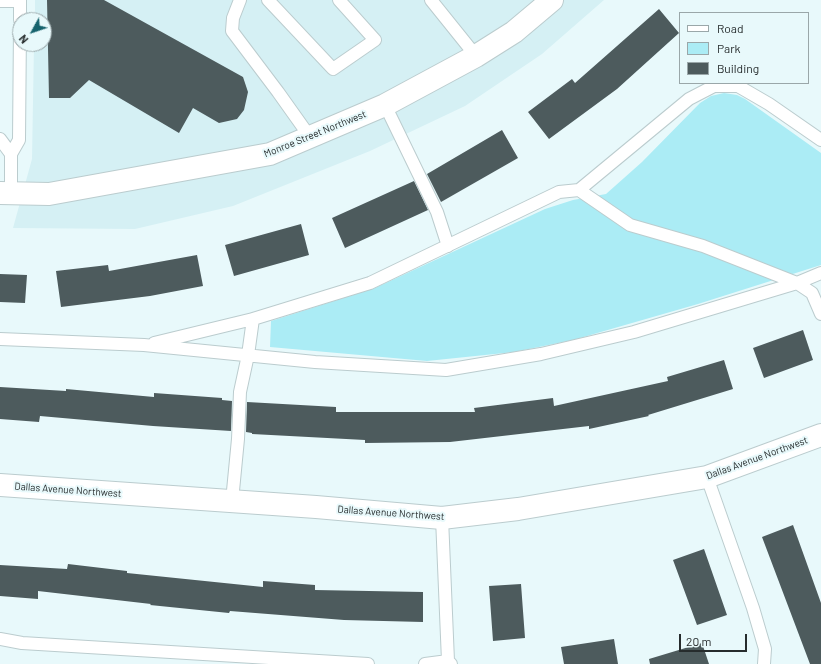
<!DOCTYPE html>
<style>
body{margin:0}
#map{position:relative;width:821px;height:664px;overflow:hidden;background:#e8f9fb;font-family:Barlow,sans-serif}
canvas{display:block}
.legend{position:absolute;left:679px;top:12px;width:130px;height:72px;box-sizing:border-box;background:#e8f9fb;border:1px solid #9aa7a9;margin:0;padding:5px 7px;list-style:none;font-size:12px;color:#262c2d}
.legend li{display:flex;align-items:center;gap:8px;height:20px}
.legend b{width:20px;border:1px solid #9aa7a9}
.north{position:absolute;left:12px;top:12px;width:40px;height:40px;box-sizing:border-box;background:#e8f9fb;border:1px solid #9aa7a9;border-radius:50%;rotate:230deg;font-size:11px;font-weight:700;line-height:16px;text-align:center;color:#262c2d}
.north::after{content:'';display:block;margin:auto;width:14px;height:18px;background:#16636d;clip-path:polygon(50% 0,100% 100%,50% 72%,0 100%)}
.scale{position:absolute;left:679px;top:634px;width:68px;height:18px;box-sizing:border-box;border:2px solid #262c2d;border-top:0;padding-left:5px;font-size:12px;line-height:14px;white-space:nowrap;color:#262c2d;-webkit-text-stroke:3px #e8f9fb;paint-order:stroke}
</style>
<div id="map">
<canvas width="821" height="664"></canvas>
<ul class="legend">
<li><b style="height:5px;background:#fff"></b>Road</li>
<li><b style="height:11px;background:#abecf5"></b>Park</li>
<li><b style="height:11px;background:#4d5b5d"></b>Building</li>
</ul>
<div class="north">N</div>
<div class="scale">20 m</div>
</div>
<script>
const context = document.querySelector('canvas').getContext('2d');
context.lineJoin = 'round';
function fill(path, color) { context.fillStyle = color; context.fill(path, 'evenodd'); }
const shape = rows => new Path2D(rows.map(r => 'M' + r).join(''));
function stroke(path, color, width, dash) { context.strokeStyle = color; context.lineWidth = width; context.lineCap = dash ? 'butt' : 'round'; context.setLineDash(dash || []); context.stroke(path); }
function label(font, color, halo, rows, align = 'center') {
  context.font = font + ' Barlow,sans-serif'; context.lineWidth = 4; context.setLineDash([]); context.textBaseline = 'middle'; context.strokeStyle = halo; context.fillStyle = color; for (const [text, x, y, turn = 0] of rows) {
    context.save(); context.translate(x, y); context.rotate((+turn || 0) * Math.PI / 180); context.textAlign = isNaN(turn) ? turn : align; if (halo) context.strokeText(text, 0, 0); context.fillText(text, 0, 0); context.restore();
  }
}
const built = shape([
 [35,0,604,0,542,54,465,106,370,151,233,206,135,229,13,228,32,159,34,44,44,44,44,20,35,20]
]);
const green = shape([
 [724,93,737,95,745,99,821,153,821,265,698,304,573,340,514,352,427,361,270,347,271,321,375,288,545,209,573,200,606,194,642,162,700,103,711,96]
]);
const building = shape([
 [47,0,104,0,243,77,248,92,244,110,237,119,219,123,193,108,179,133,89,80,70,98,49,98],
 [659,9,679,33,617,89,549,139,528,112,572,79,575,83],
 [502,130,518,158,441,202,427,174],
 [414,181,428,210,345,248,332,218],
 [301,224,309,255,234,276,225,245],
 [197,255,203,286,150,296,61,307,56,271,108,265,109,271],
 [0,274,27,275,25,303,0,302],
 [803,330,813,360,764,378,753,348],
 [724,360,733,389,648,415,649,416,589,429,589,426,450,442,365,443,365,440,252,434,252,433,246,432,247,402,336,407,336,412,475,412,474,408,553,398,554,406,668,381,667,377],
 [0,387,66,391,66,389,154,397,154,393,222,398,222,400,232,401,231,431,153,426,40,416,39,422,0,419],
 [793,525,821,603,821,664,810,664,762,537],
 [704,549,727,615,697,625,673,560],
 [68,564,127,571,127,573,263,587,263,581,315,585,315,590,423,592,423,622,344,620,230,611,229,613,150,605,151,604,38,591,38,599,0,596,0,565,67,569],
 [521,584,525,638,493,641,489,586],
 [614,639,618,664,564,664,561,647],
 [702,643,709,664,650,664,649,659]
]);
const service = shape([
 [20,0,20,20],
 [240,0,233,18,232,31,278,92,310,137],
 [268,0,333,69,375,40,339,0],
 [431,0,476,56],
 [0,1,20,1],
 [385,105,437,212,448,246],
 [0,139,11,154,19,140,20,27],
 [579,190,630,225,703,246,797,283,812,293,821,314],
 [11,193,11,154],
 [0,339,144,345,315,362,446,370,541,354,634,332,797,283,821,273],
 [154,343,253,319,370,283,559,192,579,190,689,99,714,86,738,86,769,104,821,140],
 [707,477,753,608,765,649,764,664],
 [232,501,238,439,240,392,248,355,253,319],
 [442,518,448,661,451,664],
 [0,639,22,643,368,664],
 [425,664,448,661]
]);
const minor = shape([
 [0,485,316,507,442,518,518,509,707,477,821,435]
]);
const tertiary = shape([
 [0,193,49,194,270,154,385,105,476,56,514,32,552,0]
]);
const streetNames = [
 ["Monroe Street Northwest",315,134,-22],
 ["Dallas Avenue Northwest",757,458,-20],
 ["Dallas Avenue Northwest",68,490,4],
 ["Dallas Avenue Northwest",391,513,4]
];
fill(built, '#d5f0f4');
fill(green, '#abecf5');
fill(building, '#4d5b5d');
stroke(service, '#bbccce', 14);
stroke(minor, '#bbccce', 24);
stroke(tertiary, '#bbccce', 24);
stroke(service, '#fff', 12);
stroke(minor, '#fff', 22);
stroke(tertiary, '#fff', 22);
label('10px', '#262c2d', '#e8f9fb', streetNames);
</script>
